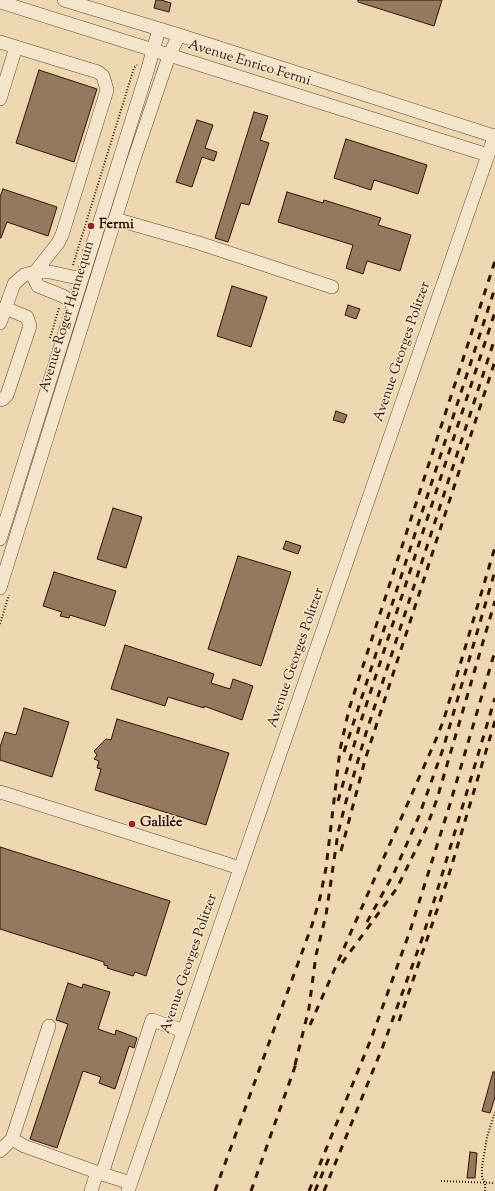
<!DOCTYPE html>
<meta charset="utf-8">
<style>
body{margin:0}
canvas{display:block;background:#ecd7b0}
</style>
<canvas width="495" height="1191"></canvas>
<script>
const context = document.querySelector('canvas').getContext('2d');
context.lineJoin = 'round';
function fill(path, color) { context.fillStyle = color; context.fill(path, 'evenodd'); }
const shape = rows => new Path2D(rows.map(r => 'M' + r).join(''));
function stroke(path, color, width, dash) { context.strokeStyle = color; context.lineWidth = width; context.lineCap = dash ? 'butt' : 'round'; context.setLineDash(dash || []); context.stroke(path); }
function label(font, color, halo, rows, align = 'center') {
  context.font = font + ' "Sorts Mill Goudy",serif'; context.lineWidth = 3; context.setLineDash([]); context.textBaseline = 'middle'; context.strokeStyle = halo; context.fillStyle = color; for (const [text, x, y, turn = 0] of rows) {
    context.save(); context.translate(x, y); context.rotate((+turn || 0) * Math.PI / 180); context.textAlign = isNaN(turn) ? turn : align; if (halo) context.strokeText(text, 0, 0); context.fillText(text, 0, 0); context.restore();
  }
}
const building = shape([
 [156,0,161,0,171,3,169,12,154,8,156,0],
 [358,0,442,0,434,26,358,2,358,0],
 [39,70,97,89,74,162,16,143,39,70],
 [254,112,268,116,260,140,269,143,249,205,241,203,228,242,215,238,254,112],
 [197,120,213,125,205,148,217,152,214,161,202,157,192,187,176,182,197,120],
 [346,139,427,165,418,194,374,180,371,190,334,178,346,139],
 [3,189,57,207,48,236,7,222,1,238,0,238,0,197,3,189],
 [287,192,323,203,324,200,381,218,378,225,411,235,400,271,367,261,363,274,346,268,353,245,278,222,287,192],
 [232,286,267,297,251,347,217,336,232,286],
 [348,305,360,309,356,319,345,315,348,305],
 [336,411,347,415,344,423,333,420,336,411],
 [113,508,142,517,126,568,97,559,113,508],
 [286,541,301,546,298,554,283,549,286,541],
 [238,556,291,572,261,666,208,649,238,556],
 [54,572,116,591,105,626,70,615,69,618,60,616,62,612,43,606,54,572],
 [125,645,214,674,211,683,230,689,233,679,253,686,242,720,204,706,204,708,168,697,165,706,111,689,125,645],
 [24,708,69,722,52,777,0,760,0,747,5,732,16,735,24,708],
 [117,719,229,753,206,825,95,790,101,769,97,768,99,761,94,759,97,755,94,751,106,739,111,740,117,719],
 [0,847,170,901,146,976,135,972,133,976,107,968,108,966,104,965,104,962,0,929,0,847],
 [68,983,82,988,83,984,110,992,98,1029,115,1035,116,1030,137,1038,134,1048,129,1046,115,1089,99,1083,101,1077,83,1071,57,1148,30,1139,68,1024,56,1020,68,983],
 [493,1072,495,1072,495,1097,490,1113,482,1111,493,1072],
 [470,1152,477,1153,475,1178,467,1178,470,1152]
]);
const path = shape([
 [73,265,134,68,137,65],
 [50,338,59,308],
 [0,624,9,595],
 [441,1181,495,1183],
 [485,1191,485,1182,483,1180,482,1176,482,1167,487,1137,495,1112]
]);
const minor = shape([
 [64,0,179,35,494,136],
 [0,2,488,155],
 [0,42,16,47],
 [0,99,16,47,98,72,103,76,107,90,62,235,58,243,35,272,24,275,14,284,0,323],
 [115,219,199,243,332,287],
 [74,304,63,296,38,286,34,278,35,272,50,272,82,279],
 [0,400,3,399,7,395,30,326,27,317,5,308],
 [0,539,147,72,159,29],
 [0,588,132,165,169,56,179,35],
 [0,792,240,868],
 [12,1139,24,1146,102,1174],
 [0,1151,12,1139,49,1026],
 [131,1183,102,1174,152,1020,184,1031],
 [91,1191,97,1172],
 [128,1191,495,135]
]);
const rail = shape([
 [344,752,495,288],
 [338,801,361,721,495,312],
 [341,851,365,760,495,361],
 [367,922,394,873,419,816,443,749,495,571],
 [342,963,397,888,426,829,437,799,495,601],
 [399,1021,447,881,495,721],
 [310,1025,437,737,444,719,495,547],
 [295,1065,309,1008,316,955,326,915,338,833,345,805,366,733,495,338],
 [215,1191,312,925,320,898,326,868,340,750,349,709,495,261],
 [251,1191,297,1061],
 [309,1191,371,1039,410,931,450,804,495,651],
 [315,1191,329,1158],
 [324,1191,383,1046,422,939,439,885,495,698]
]);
const markers = [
 [91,226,4,"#8f2418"],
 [132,824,4,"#8f2418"]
];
const streetNames = [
 ["Avenue Enrico Fermi",249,64,17],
 ["Avenue Roger Hennequin",68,317,-73],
 ["Avenue Georges Politzer",403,352,-71],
 ["Avenue Georges Politzer",297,658,-71],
 ["Avenue Georges Politzer",190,964,-71]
];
const poiNames = [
 ["Fermi",99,226],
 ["Galilée",140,824]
];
fill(building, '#94795f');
stroke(building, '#341307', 1);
stroke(minor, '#624431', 14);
stroke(path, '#341307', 2, [1, 2]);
stroke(minor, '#f3e5cc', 13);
stroke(rail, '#341307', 3, [7, 7]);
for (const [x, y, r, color] of markers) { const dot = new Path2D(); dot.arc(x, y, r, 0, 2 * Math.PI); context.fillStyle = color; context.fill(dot); stroke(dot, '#f3e5cc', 1.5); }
label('14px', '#341307', '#f3e5cc', streetNames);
label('bold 14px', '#341307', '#f3e5cc', poiNames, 'left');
</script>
